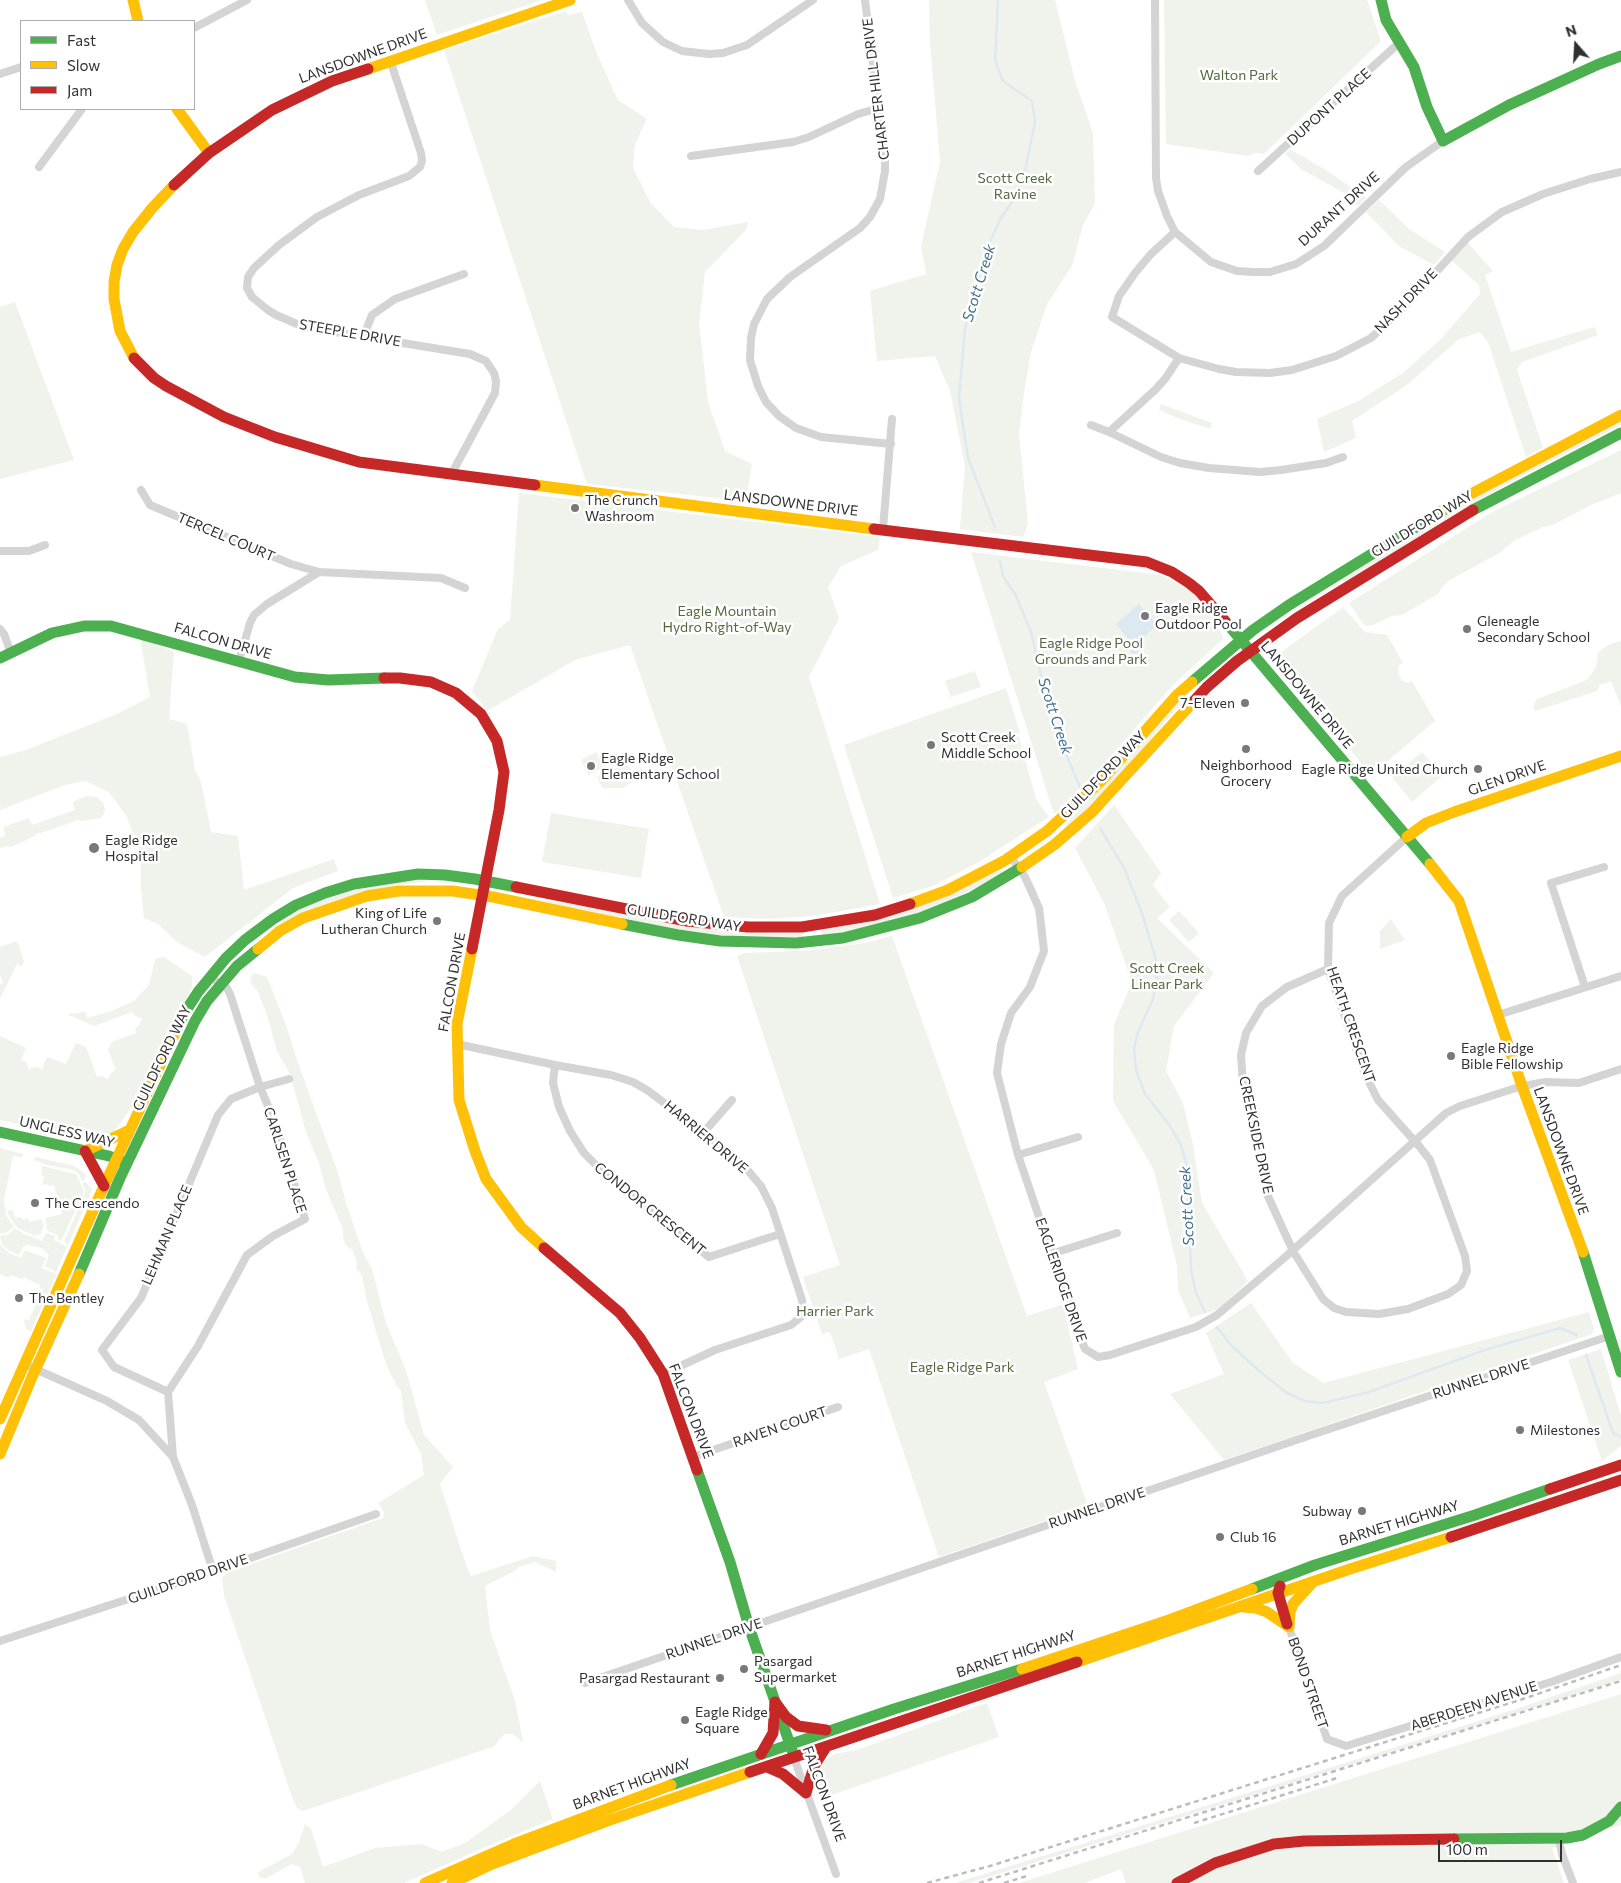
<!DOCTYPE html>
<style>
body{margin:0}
#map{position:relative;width:1621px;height:1883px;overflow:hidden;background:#fff;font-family:Commissioner,sans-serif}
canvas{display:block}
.legend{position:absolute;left:20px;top:20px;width:175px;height:90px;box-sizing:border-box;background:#fff;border:1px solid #acacac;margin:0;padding:6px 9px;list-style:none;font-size:15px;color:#303030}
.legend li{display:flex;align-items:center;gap:10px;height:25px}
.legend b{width:25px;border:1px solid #acacac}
.north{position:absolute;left:1551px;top:20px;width:50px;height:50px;-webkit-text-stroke:4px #fff;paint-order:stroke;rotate:341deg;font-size:14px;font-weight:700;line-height:20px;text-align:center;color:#303030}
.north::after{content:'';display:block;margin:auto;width:18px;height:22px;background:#303030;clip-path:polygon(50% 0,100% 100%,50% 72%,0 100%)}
.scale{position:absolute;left:1438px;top:1840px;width:124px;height:22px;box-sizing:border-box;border:2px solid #303030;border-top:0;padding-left:6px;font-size:15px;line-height:18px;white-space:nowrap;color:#303030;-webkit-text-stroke:4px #fff;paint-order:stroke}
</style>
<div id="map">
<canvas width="1621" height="1883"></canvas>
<ul class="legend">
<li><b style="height:6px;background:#4caf50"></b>Fast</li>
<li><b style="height:6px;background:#ffc107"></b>Slow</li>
<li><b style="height:6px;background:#c62828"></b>Jam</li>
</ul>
<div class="north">N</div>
<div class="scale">100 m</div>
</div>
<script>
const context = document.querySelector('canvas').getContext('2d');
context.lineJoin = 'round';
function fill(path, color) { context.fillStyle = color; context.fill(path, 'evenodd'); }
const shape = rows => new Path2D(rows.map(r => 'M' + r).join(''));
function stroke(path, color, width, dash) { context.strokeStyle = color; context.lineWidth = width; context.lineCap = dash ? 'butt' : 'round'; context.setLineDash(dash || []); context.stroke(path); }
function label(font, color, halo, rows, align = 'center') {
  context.font = font + ' Commissioner,sans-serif'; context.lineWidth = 5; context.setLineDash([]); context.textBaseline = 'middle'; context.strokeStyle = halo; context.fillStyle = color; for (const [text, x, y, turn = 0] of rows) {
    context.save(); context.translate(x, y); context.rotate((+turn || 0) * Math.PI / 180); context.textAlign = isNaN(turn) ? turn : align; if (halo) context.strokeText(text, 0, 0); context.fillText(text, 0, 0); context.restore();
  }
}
const green = shape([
 [425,0,542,0,437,35],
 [929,0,1055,0,1075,81,1093,133,1095,203,1083,225,1072,266,1047,304,1031,352,1024,393,1019,433,1028,524,1023,537,960,529,965,466,950,391,935,356,877,361,870,291,926,274,921,246,940,162,930,42],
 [1164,0,1367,0,1381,41,1264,154,1255,153,1248,156,1166,144],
 [566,11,568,15,582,12,597,54,618,100,647,119,635,144,633,168,650,202,674,227,702,230,748,222,746,230,705,272,699,323,708,402,725,451,752,464,747,494,734,495,736,500,587,484,444,50],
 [1290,149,1329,172,1366,198,1358,206,1344,193,1301,169,1285,154],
 [1379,200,1409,229,1445,252,1434,265,1399,246,1366,212],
 [1468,243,1493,271,1485,275,1511,352,1594,327,1598,335,1522,362,1517,370,1543,448,1526,457,1488,342,1480,332,1459,339,1407,385,1352,421,1356,438,1324,452,1317,419,1358,401,1403,373,1441,339,1480,294,1479,285,1451,260],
 [15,302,74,460,0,479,0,307],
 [1161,404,1212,423,1210,429,1177,418,1159,409],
 [1621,420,1621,425,1511,482,1451,516,1344,583,1342,580,1458,506],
 [1621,450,1621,493,1591,505,1555,524,1543,527,1515,540,1501,552,1450,580,1443,586,1438,594,1402,615,1392,616,1373,625,1366,626,1362,622,1349,603,1492,512],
 [519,493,880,537,878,550,841,566,828,587,839,618,809,677,880,904,813,916,764,919,724,917,630,645,575,660,487,711,472,691,498,629,510,620],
 [971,552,1161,575,1194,592,1222,634,1223,639,1171,687,1104,764,1054,814],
 [1343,607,1365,632,1387,635,1403,663,1399,665,1398,673,1402,681,1408,683,1412,681,1435,721,1377,770,1368,772,1276,656],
 [140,637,174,652,169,719,187,724,195,770,201,782,211,832,238,836,244,890,334,859,338,871,293,888,205,957,177,942,158,924,144,918,141,889,141,855,127,817,109,792,85,781,65,785,0,810,0,757,26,750,117,714,150,697],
 [1621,641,1621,706,1611,681,1600,685,1597,691,1535,711,1533,707,1537,699,1587,680,1596,667,1598,652,1610,644],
 [975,671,981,687,951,697,945,681],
 [1195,687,1111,786,1066,829,1064,827,1078,811,1184,694],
 [1006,688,1020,733,1018,734,1036,799,1049,817,977,863,933,886,893,898,844,745],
 [596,752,604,767,588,775,581,760],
 [1422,752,1442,776,1412,802,1392,777],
 [626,763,633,773,633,782,623,788,602,788,597,777],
 [87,796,97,797,103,803,105,809,104,814,101,818,82,821,78,820,41,833,37,833,35,836,11,847,7,846,0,848,0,838,5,836,3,827,29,818,32,825,75,810,73,804,74,801],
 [1114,805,1161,873,1153,885,1170,907,1157,918,1214,973,1174,1026,1166,1071,1183,1103,1193,1145,1202,1203,1248,1281,1219,1309,1190,1318,1178,1290,1177,1266,1154,1170,1113,1101,1114,1025,1132,982,1104,903,1075,848],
 [551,813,649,829,641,878,542,862],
 [1005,870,1006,872,984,884,928,910,859,930,822,936,821,929,992,873],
 [425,879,425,882,402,884,362,893,268,932,290,915,311,903,377,883],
 [530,899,802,931,803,937,731,937,690,933],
 [1179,911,1199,933,1189,942,1169,920],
 [1391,919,1405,940,1380,949,1380,931],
 [892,936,1027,1316,1063,1304,1078,1369,1044,1382,1088,1506,939,1557,869,1349,839,1359,830,1332,822,1334,803,1277,840,1265,737,956,745,953,814,950,864,943],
 [17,941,24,961,22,966,17,964,0,999,0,984,3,983,0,975,0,947],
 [164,957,192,976,192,987,131,1108,114,1132,95,1139,67,1135,0,1120,0,1036,26,1048,21,1060,26,1062,29,1069,36,1067,42,1069,47,1057,66,1064,76,1043,86,1047,97,1077,101,1076,108,1079,112,1072,116,1070,108,1050,112,1042,136,1033,135,1028,138,1027,142,1019,134,1015,132,1012,94,1026,67,1014,86,1012,87,1018,109,1012,134,1001,149,985,155,959],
 [253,973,267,977,286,1025,298,1063,338,1173,346,1203,363,1253,372,1269,386,1323,406,1370,424,1435,453,1467,440,1484,465,1562,471,1576,533,1556,556,1561,556,1572,535,1562,520,1566,515,1571,485,1586,490,1630,515,1701,523,1741,521,1741,513,1734,505,1734,499,1739,495,1746,303,1811,297,1808,292,1797,224,1595,222,1578,228,1572,383,1518,384,1512,378,1503,424,1475,421,1454,405,1423,401,1391,396,1385,386,1364,366,1298,362,1276,356,1268,357,1263,352,1249,346,1246,343,1237,343,1229,325,1187,319,1163,306,1132,290,1074,277,1051,268,1018,258,992,250,982],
 [0,1148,23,1154,22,1157,13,1156,4,1200,6,1215,14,1227,7,1232,0,1234],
 [35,1157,74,1166,86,1174,85,1180,82,1181,79,1174,73,1170,43,1164,42,1163,34,1160],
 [42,1166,76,1174,84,1192,61,1241,58,1240,58,1235,46,1230,47,1226,45,1218,62,1214,54,1185,48,1186,47,1184,42,1185,44,1176,41,1175],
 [86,1182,92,1190,68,1245,64,1242,86,1191,82,1183],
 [13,1210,15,1218,21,1217,23,1220,28,1218,29,1222,42,1219,44,1226,40,1235,36,1234,35,1236,18,1228,11,1219,7,1211],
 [15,1228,24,1234,42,1241,46,1233,55,1236,54,1240,67,1247,56,1272,45,1266,49,1255,42,1248,27,1245,23,1247,19,1255,11,1252,2,1245,0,1236,9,1234],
 [0,1245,9,1253,21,1258,25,1250,46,1258,42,1268,57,1274,31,1331,27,1330,24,1322,25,1319,29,1320,43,1289,39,1287,40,1285,24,1277,22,1279,11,1275,9,1278,0,1274],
 [1251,1303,1293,1363,1324,1383,1589,1312,1594,1329,1592,1334,1224,1460,1170,1394,1224,1374,1206,1333],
 [1601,1349,1621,1416,1621,1446,1602,1461,1568,1360],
 [1621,1673,1621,1680,1490,1722,969,1883,955,1883,1332,1767,1513,1710],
 [1621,1694,1621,1825,1552,1848,1564,1883,1126,1883,1121,1869,1085,1883,1019,1883],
 [987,1703,999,1737,820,1799,817,1778,822,1763,834,1754,857,1750],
 [540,1781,553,1819,490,1845,404,1883,305,1883,300,1867,292,1864,265,1879,259,1877,258,1872,292,1854,299,1842,305,1824,311,1829,323,1867,375,1848,421,1844,442,1852,465,1843,511,1810]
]);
const water = shape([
 [1139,604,1157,625,1141,639,1142,653,1131,654,1129,640,1116,624]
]);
const stream = shape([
 [995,527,968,458,959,398,965,328,987,248,1001,218,1018,193,1024,176,1035,122,1032,101,1003,81,995,61,998,0],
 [1000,561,1003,576,1015,594,1031,632,1047,700,1063,747,1080,787],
 [1100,828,1124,868,1142,913,1156,960,1157,980,1153,999,1138,1032,1134,1049,1136,1070,1145,1094,1170,1126,1181,1145,1187,1167,1191,1270,1196,1293,1205,1312],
 [1217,1327,1230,1344,1258,1370,1287,1393,1304,1401,1323,1403,1369,1392,1488,1349,1560,1328,1577,1335],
 [1586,1355,1613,1433,1621,1437]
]);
const street = shape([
 [628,0,642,23,663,42,682,51,709,54,723,53,747,45,813,0],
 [865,0,885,158,885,171,880,199,870,217,860,228,790,277,767,299,754,324,751,338,750,360,758,386,766,402,779,416,796,428,821,437,891,444],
 [1155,0,1156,178,1158,191,1167,216,1175,232,1211,262,1237,271,1253,272,1270,272,1296,264,1324,246,1406,167,1443,141],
 [194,28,247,0],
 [390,60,421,153,422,161,420,167,409,176,359,195,317,217,279,245,254,268,248,277,247,288,252,297,268,310,276,315,304,327,470,354,486,361,494,373,496,381,495,393,451,475],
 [0,74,21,67],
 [691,156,793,142,809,137,858,114,879,108],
 [39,167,82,109],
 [1258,171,1400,42],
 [1175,232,1151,254,1135,273,1119,296,1112,317,1179,358,1219,369,1236,372,1270,373,1292,370,1336,356,1371,338,1405,306,1468,237,1502,212,1543,194,1590,179,1621,172],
 [364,335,372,315,395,299,464,274],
 [1091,425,1109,432,1161,457,1180,463,1209,468,1260,472,1281,470,1326,463,1343,457],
 [1109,432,1155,390,1165,379,1179,358],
 [141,490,150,505,291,564,319,572,441,578,465,588],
 [883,529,892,419],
 [0,551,29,551,45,545],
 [0,629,4,634,11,653],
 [239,661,250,623,254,615,267,604,319,572],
 [1011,857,1025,877,1039,908,1044,951,1030,987,1011,1013,1001,1044,997,1073,1018,1155,1076,1326,1085,1349,1098,1357,1110,1355,1196,1327,1217,1315,1283,1259,1446,1113,1460,1106,1522,1086,1546,1082,1579,1083,1621,1069],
 [1328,969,1287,987,1262,1006,1246,1033,1241,1055,1243,1085,1257,1132,1266,1192,1293,1251,1323,1299,1334,1308,1346,1312,1379,1314,1408,1309,1448,1294,1461,1285,1467,1271,1465,1256,1430,1160,1419,1146,1378,1100,1365,1074,1328,969,1329,923,1342,896,1407,837],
 [1585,987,1551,883,1604,867],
 [1498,1015,1621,976],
 [457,1044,555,1065,611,1075,633,1082,647,1090,710,1137,745,1167,761,1186,772,1208,802,1300,803,1313,801,1317,791,1325,715,1350,663,1374],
 [555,1065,553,1083,559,1107,570,1131,584,1153,610,1179,709,1257,780,1234],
 [704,1132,732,1100],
 [1018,1155,1078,1137],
 [1051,1254,1117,1233],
 [24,1364,107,1401,139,1420,173,1457,192,1505,213,1571],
 [168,1392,114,1367,102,1350,141,1298,218,1115,231,1099,260,1087,289,1079],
 [173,1457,168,1392,198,1346,247,1255,273,1236,305,1219,274,1120,260,1087,230,994,227,988,210,977],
 [693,1457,838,1407],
 [1289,1627,1327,1739,1346,1746,1551,1682,1621,1657],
 [0,1641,205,1574,376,1514],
 [585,1683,1311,1435,1610,1336],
 [794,1758,836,1874],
 [1559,1839,1562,1854,1573,1883]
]);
const fast = shape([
 [1381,0,1386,20,1414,67,1427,107,1443,141,1509,105,1599,64,1621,56],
 [1473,510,1621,433],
 [1225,621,1430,864],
 [0,658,52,633,84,626,111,626,295,677,328,680,384,678],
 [1192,682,1253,630,1289,605,1445,509],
 [622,924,678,935,720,941,796,943,843,938,920,918,972,897,1022,867],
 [176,1031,185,1012,198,992,226,958,245,940,273,919,296,905,325,893,354,884,418,874,445,875,475,879,516,887],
 [0,1132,109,1156,124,1162],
 [1583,1252,1621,1372],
 [79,1274,120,1178,195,1021,207,1001,237,966,258,949],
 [697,1470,730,1562,749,1627,793,1753],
 [1252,1589,1315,1565,1475,1515,1550,1489],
 [671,1785,894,1709,1022,1669],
 [1454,1839,1567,1838,1583,1835,1609,1821,1621,1807]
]);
const slow = shape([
 [133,0,138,21],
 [368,69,570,0],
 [177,109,209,153],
 [134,358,120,331,114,299,114,282,117,265,123,249,133,232,153,207,174,185],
 [535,485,874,529],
 [1445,509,1465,497,1621,415],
 [1407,837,1426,823,1454,812,1621,756],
 [1430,864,1459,901,1522,1086,1583,1252],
 [1022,867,1054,845,1092,812,1194,701],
 [910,904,948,890,1004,861,1047,831,1101,781,1177,695,1192,682],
 [258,949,280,931,303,918,367,896,399,891,453,891,493,897,622,924],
 [472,949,457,1024,459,1100,475,1151,486,1179,521,1227,544,1248],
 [85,1151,130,1130],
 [0,1419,104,1186,176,1031],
 [0,1454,32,1377,79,1274],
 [1243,1607,1256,1608,1267,1612,1289,1627],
 [1289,1627,1290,1612,1293,1604,1312,1583],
 [1077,1662,1353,1568,1451,1537],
 [1022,1669,1169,1620,1252,1589],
 [425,1883,514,1844,671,1785],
 [452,1883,492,1864,607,1821,750,1772]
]);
const jam = shape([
 [174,185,209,153,272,110,332,81,368,69],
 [134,358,154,378,166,386,224,417,275,437,359,462,535,485],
 [874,529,1147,562,1172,572,1189,583,1199,591,1225,621],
 [384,678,400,678,431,682,456,693,481,714,497,741,504,772,499,810,472,949],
 [1194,701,1207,687,1237,661,1297,618,1473,510],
 [516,887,687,921,748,927,802,927,875,915,910,904],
 [85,1151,104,1186],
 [544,1248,620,1313,640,1338,663,1374,697,1470],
 [1550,1489,1621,1465],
 [1451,1537,1621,1480],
 [1280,1586,1278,1593,1287,1624],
 [775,1702,786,1717,798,1726,826,1730],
 [761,1754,773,1733,775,1702],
 [767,1767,783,1774,806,1793,814,1766,826,1747],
 [750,1772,1077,1662],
 [1177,1883,1215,1863,1274,1844,1304,1841,1454,1839]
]);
const rail = shape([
 [1194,1823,1337,1778],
 [927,1883,990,1866,1526,1698,1621,1665],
 [979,1883,1621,1681],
 [1004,1883,1030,1875]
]);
const markers = [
 [575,508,5,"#787878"],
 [1145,616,5,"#787878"],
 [1467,629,5,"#787878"],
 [1245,703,5,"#787878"],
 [931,745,5,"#787878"],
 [1246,749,5,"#787878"],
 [591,766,5,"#787878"],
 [1478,769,5,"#787878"],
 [94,848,6,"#787878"],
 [437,921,5,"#787878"],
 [1451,1056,5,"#787878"],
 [35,1203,5,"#787878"],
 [19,1298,5,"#787878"],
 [1520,1430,5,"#787878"],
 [1362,1511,5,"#787878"],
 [1220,1537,5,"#787878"],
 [744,1669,5,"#787878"],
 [720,1678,5,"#787878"],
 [685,1720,5,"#787878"]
];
const streetNames = [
 ["LANSDOWNE DRIVE",363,56,-20],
 ["CHARTER HILL DRIVE",876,89,-97],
 ["DUPONT PLACE",1329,107,-42],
 ["DURANT DRIVE",1339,209,-42],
 ["NASH DRIVE",1406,301,-46],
 ["STEEPLE DRIVE",350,333,10],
 ["LANSDOWNE DRIVE",791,503,7],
 ["GUILDFORD WAY",1422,524,-31],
 ["TERCEL COURT",226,537,23],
 ["FALCON DRIVE",223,641,16],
 ["LANSDOWNE DRIVE",1307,695,50],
 ["GUILDFORD WAY",1103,775,-46],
 ["GLEN DRIVE",1507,778,-19],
 ["GUILDFORD WAY",684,918,9],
 ["FALCON DRIVE",452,982,-80],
 ["HEATH CRESCENT",1351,1025,71],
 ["GUILDFORD WAY",162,1058,-64],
 ["UNGLESS WAY",67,1132,13],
 ["CREEKSIDE DRIVE",1256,1135,78],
 ["HARRIER DRIVE",706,1137,40],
 ["LANSDOWNE DRIVE",1561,1151,70],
 ["CARLSEN PLACE",285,1160,72],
 ["CONDOR CRESCENT",650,1209,39],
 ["LEHMAN PLACE",167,1235,-67],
 ["EAGLERIDGE DRIVE",1061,1280,71],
 ["RUNNEL DRIVE",1481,1379,-18],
 ["FALCON DRIVE",691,1411,69],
 ["RAVEN COURT",780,1427,-19],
 ["RUNNEL DRIVE",1097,1508,-19],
 ["BARNET HIGHWAY",1399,1523,-17],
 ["GUILDFORD DRIVE",188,1579,-19],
 ["RUNNEL DRIVE",714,1639,-19],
 ["BARNET HIGHWAY",1016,1654,-18],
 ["BOND STREET",1308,1683,71],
 ["ABERDEEN AVENUE",1474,1706,-18],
 ["BARNET HIGHWAY",632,1784,-20],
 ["FALCON DRIVE",824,1794,70]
];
const parkNames = [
 ["Walton Park",1239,75],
 ["Scott Creek",1015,178],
 ["Ravine",1015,194],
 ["Eagle Mountain",727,611],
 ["Hydro Right-of-Way",727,627],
 ["Eagle Ridge Pool",1091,643],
 ["Grounds and Park",1091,659],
 ["Scott Creek",1167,968],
 ["Linear Park",1167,984],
 ["Harrier Park",835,1311],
 ["Eagle Ridge Park",962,1367]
];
const poiNames = [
 ["The Crunch",585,500],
 ["Washroom",585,516],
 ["Eagle Ridge",1155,608],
 ["Outdoor Pool",1155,624],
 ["Gleneagle",1477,621],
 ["Secondary School",1477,637],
 ["7-Eleven",1235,703,"right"],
 ["Scott Creek",941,737],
 ["Middle School",941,753],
 ["Eagle Ridge",601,758],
 ["Elementary School",601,774],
 ["Neighborhood",1246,765,"center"],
 ["Grocery",1246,781,"center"],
 ["Eagle Ridge United Church",1468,769,"right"],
 ["Eagle Ridge",105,840],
 ["Hospital",105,856],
 ["King of Life",427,913,"right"],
 ["Lutheran Church",427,929,"right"],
 ["Eagle Ridge",1461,1048],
 ["Bible Fellowship",1461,1064],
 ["The Crescendo",45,1203],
 ["The Bentley",29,1298],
 ["Milestones",1530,1430],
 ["Subway",1352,1511,"right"],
 ["Club 16",1230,1537],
 ["Pasargad",754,1661],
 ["Supermarket",754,1677],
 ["Pasargad Restaurant",710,1678,"right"],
 ["Eagle Ridge",695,1712],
 ["Square",695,1728]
];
const waterNames = [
 ["Scott Creek",979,283,-73],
 ["Scott Creek",1055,716,72],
 ["Scott Creek",1187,1206,-93]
];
fill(green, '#f0f3ec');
fill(water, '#dce9f0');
stroke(stream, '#dce9f0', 2.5);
stroke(street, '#d4d4d4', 8);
stroke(fast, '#4caf50', 11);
stroke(slow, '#ffc107', 11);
stroke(jam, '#c62828', 11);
stroke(rail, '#bcbcbc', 2.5, [5, 4]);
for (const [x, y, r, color] of markers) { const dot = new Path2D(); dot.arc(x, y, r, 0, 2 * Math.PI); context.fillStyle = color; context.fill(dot); stroke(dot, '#fff', 2); }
label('14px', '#303030', '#fff', streetNames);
label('14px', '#536a40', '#fff', parkNames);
label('14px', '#303030', '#fff', poiNames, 'left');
label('italic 15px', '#43708e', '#fff', waterNames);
</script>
